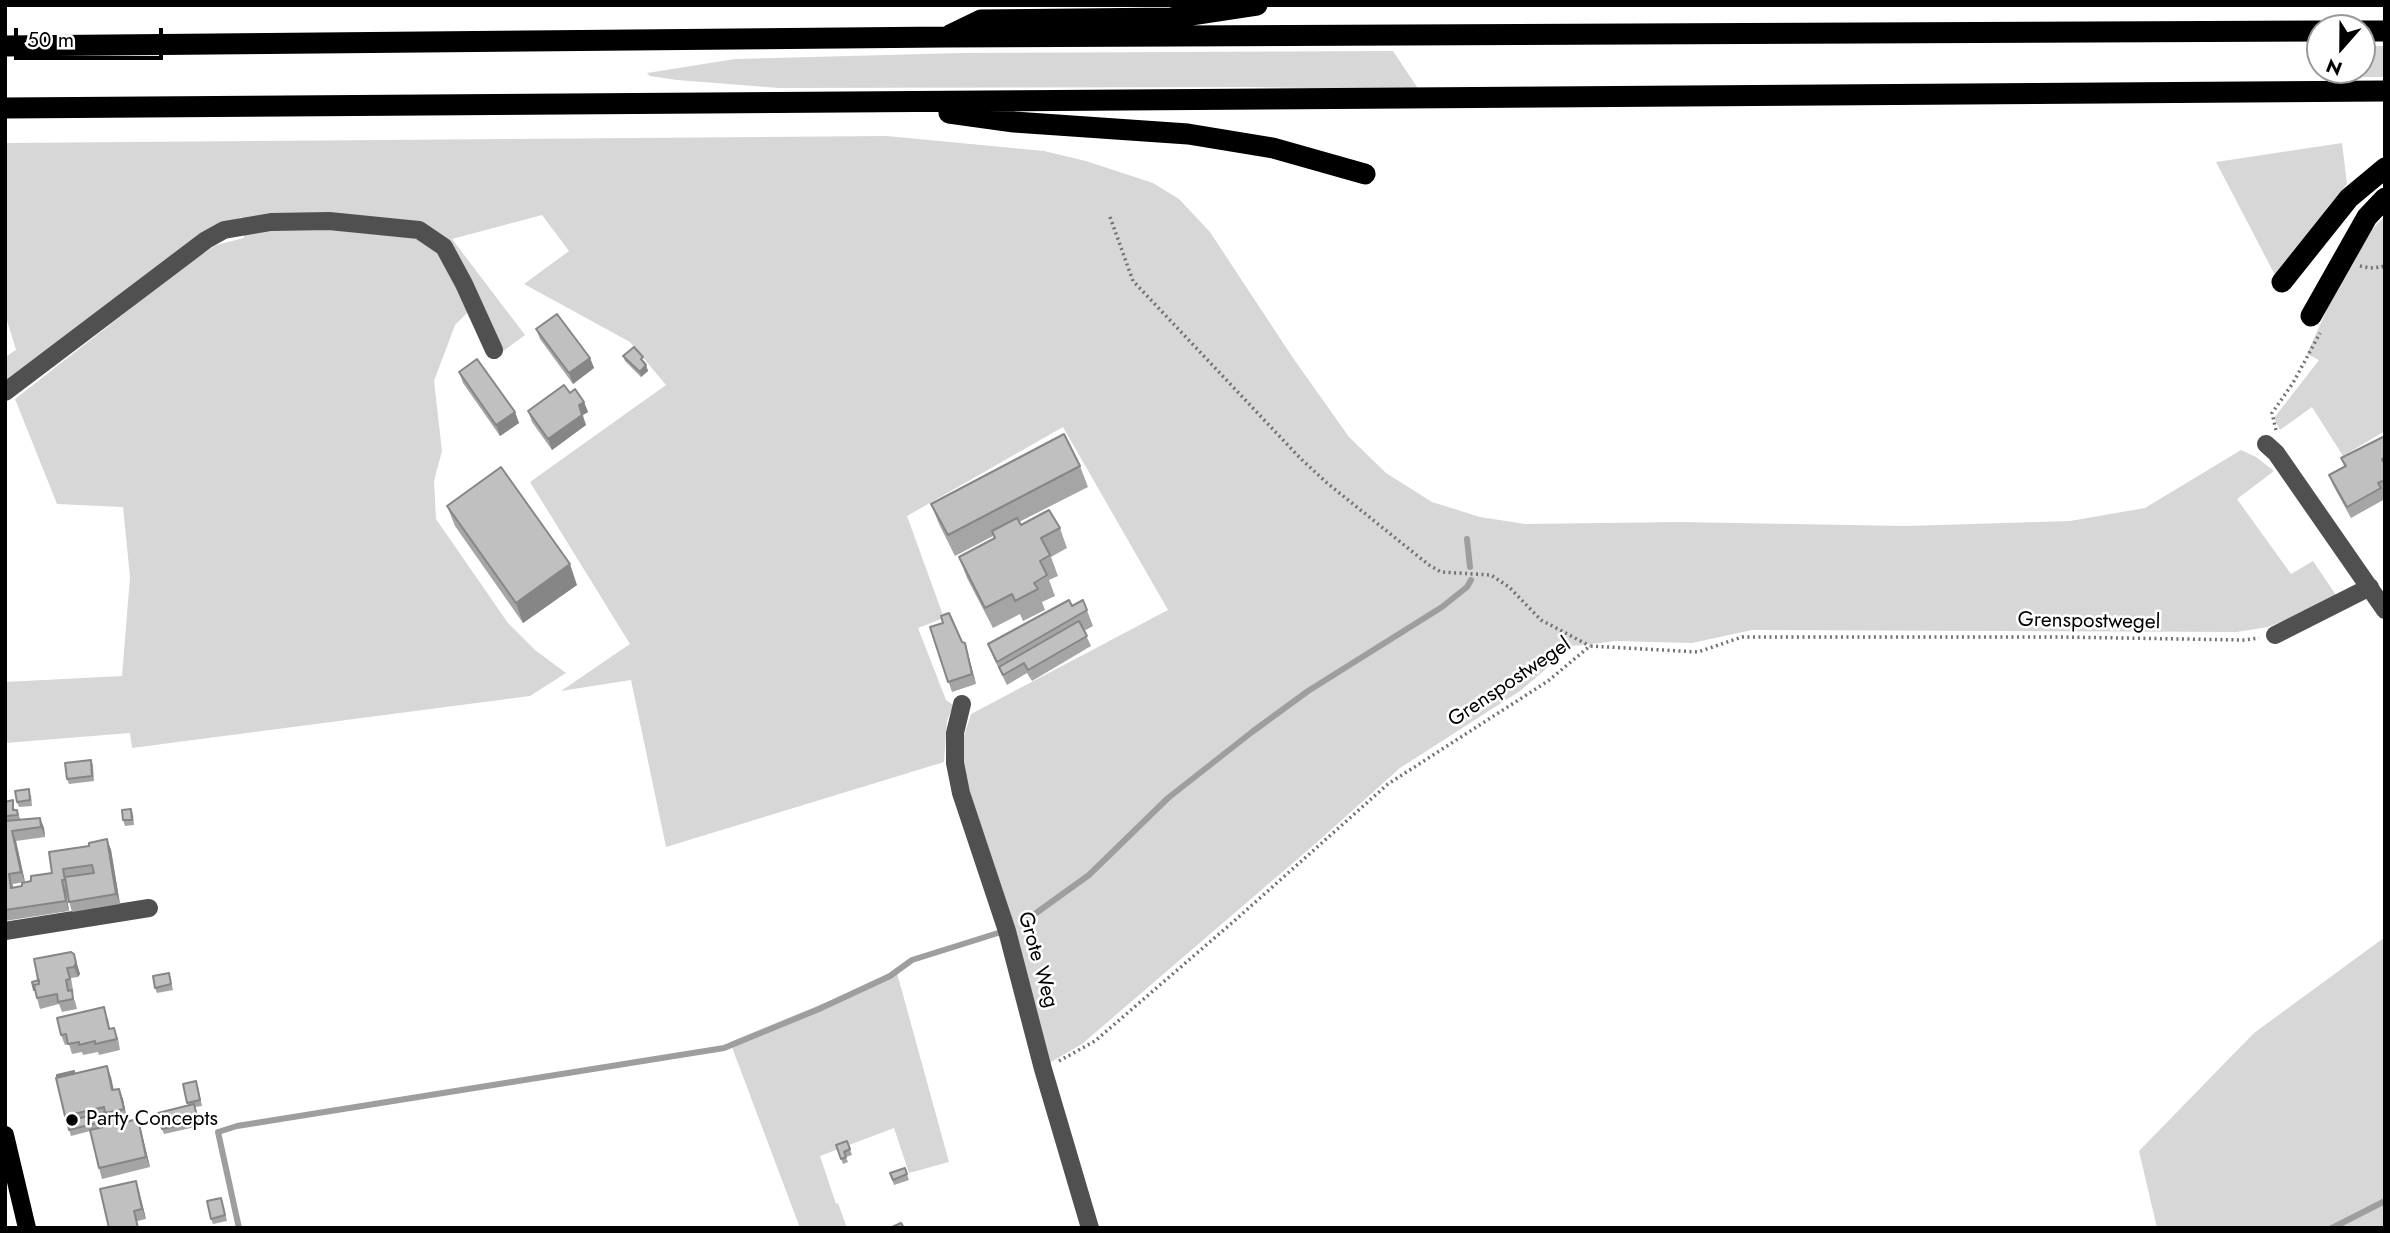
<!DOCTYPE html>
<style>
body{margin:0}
#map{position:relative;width:2390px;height:1233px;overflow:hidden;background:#fff;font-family:Jost,sans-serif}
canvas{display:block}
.frame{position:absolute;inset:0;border:7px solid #000;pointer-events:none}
.north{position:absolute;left:2306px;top:14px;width:70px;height:70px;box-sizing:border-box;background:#fff;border:2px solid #999;border-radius:50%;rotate:201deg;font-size:19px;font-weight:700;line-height:28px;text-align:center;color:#000}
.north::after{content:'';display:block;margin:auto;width:24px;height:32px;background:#000;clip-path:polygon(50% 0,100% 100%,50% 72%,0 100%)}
.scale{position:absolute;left:14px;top:28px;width:149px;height:32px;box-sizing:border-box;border:4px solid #000;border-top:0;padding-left:9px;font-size:21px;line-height:24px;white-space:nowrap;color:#000;-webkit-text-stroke:5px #fff;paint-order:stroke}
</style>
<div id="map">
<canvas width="2390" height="1233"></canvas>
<div class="frame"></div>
<div class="north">N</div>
<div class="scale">50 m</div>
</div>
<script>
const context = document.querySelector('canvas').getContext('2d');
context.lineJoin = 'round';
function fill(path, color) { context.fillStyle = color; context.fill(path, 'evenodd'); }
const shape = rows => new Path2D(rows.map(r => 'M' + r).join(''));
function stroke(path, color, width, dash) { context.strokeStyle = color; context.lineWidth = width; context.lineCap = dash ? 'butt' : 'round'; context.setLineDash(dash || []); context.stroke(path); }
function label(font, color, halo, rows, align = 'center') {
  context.font = font + ' Jost,sans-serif'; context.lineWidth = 5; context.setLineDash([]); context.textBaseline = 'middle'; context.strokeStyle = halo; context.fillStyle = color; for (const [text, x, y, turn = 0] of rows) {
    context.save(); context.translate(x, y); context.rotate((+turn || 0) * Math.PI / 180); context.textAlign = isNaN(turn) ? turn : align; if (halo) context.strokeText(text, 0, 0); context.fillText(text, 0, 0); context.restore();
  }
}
const green = shape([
 [2362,46,2385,46,2385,77,2354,77,2350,70,2362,70],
 [1393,51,1419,90,1250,87,779,88,677,80,650,76,647,73,735,59,962,53],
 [887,136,1044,151,1086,161,1153,183,1179,199,1210,232,1293,358,1349,437,1386,473,1432,502,1480,517,1525,524,1680,522,1906,526,2070,521,2145,508,2241,450,2256,457,2274,471,2237,499,2291,574,2313,561,2336,595,2300,614,2268,627,2237,632,1752,630,1692,643,1617,641,1573,646,1520,691,1400,768,1315,844,1082,1044,1046,1065,959,772,960,748,971,714,1168,610,1063,427,907,516,944,618,918,628,946,700,953,705,947,721,944,762,666,847,631,680,561,691,630,644,530,482,666,385,630,342,524,284,569,251,542,215,452,239,525,335,502,352,471,309,455,325,434,381,442,451,434,481,436,519,508,623,535,650,566,673,530,696,132,748,130,733,5,743,5,682,122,676,130,577,123,507,57,504,15,399,189,263,216,245,244,238,242,217,205,233,5,389,5,357,16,350,5,314,5,143],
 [2342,143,2347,184,2275,275,2216,162],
 [2385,216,2385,431,2343,456,2312,407,2280,430,2274,418,2319,360,2307,354,2336,289,2371,230],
 [2385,937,2385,1228,2157,1228,2139,1151,2254,1033],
 [897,973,949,1162,909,1173,894,1128,820,1156,836,1204,838,1203,847,1228,800,1228,730,1042]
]);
const stream = shape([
 [1467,539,1470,567],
 [1025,921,1089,875,1168,798,1252,732,1308,691,1442,607,1467,587,1471,580],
 [239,1228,218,1132,237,1126,724,1048,819,1009,890,976,912,960,998,933],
 [2332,1228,2385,1201]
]);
const path = shape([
 [1110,217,1133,281,1300,458,1327,483,1429,565,1441,572,1491,575,1509,587,1541,620,1590,646],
 [2360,266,2370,268,2382,267,2385,264],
 [2276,430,2272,413,2293,383,2320,333],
 [1059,1061,1095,1041,1233,922,1388,784,1548,681,1590,646,1698,652,1742,637,2060,637,2244,640,2259,638]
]);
const minor = shape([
 [5,392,206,240,224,230,271,222,329,221,419,230,444,247,464,284,494,350],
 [2266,444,2276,453,2385,610],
 [2275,635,2370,587],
 [962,704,955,733,955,763,961,793,1007,931,1043,1069,1090,1228],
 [5,931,149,908]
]);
const major = shape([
 [5,1135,27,1228]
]);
const highway = shape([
 [2362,31,2385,31],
 [950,35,981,20,1171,18,1257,5],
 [5,46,945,37,2320,31],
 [5,108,2385,91],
 [949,113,1014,122,1188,134,1273,148,1365,174],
 [2282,282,2349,198,2385,168],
 [2311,316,2367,217,2385,198]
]);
const wall = shape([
 [536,329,590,358,594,368,573,384,540,339],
 [623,356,645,363,648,371,641,377,625,361],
 [459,372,515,412,519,423,500,436,463,383],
 [570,393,584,402,588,412,583,415,586,425,552,450,532,422,528,411],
 [2385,436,2385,493,2384,492,2383,493,2385,499,2351,518,2333,485,2329,475,2344,466,2341,458],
 [1080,466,1088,487,1019,522,1021,525,1060,528,1067,548,1051,557,1058,576,1049,580,1055,596,1042,602,1045,610,1023,621,1020,614,993,628,967,578,959,557,994,539,993,536,955,556,939,524,931,504],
 [447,506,577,585,523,623,455,526],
 [1083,600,1093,626,1084,631,1091,646,1032,681,1027,673,1007,685,994,659,988,644],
 [943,623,962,642,965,643,968,654,976,684,952,692,930,627],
 [91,760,93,765,94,781,69,784,67,779],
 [31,795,32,806,19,807,17,802],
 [5,797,6,801,16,810,21,820,40,818,44,828,45,837,16,841,25,882,13,884,13,888,22,886,52,873,89,846,107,839,111,850,120,904,72,912,66,891,69,911,5,921],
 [131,809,133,814,134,825,125,826,123,820],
 [74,954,80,974,78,977,71,978,73,990,69,990,75,1001,77,1009,62,1012,59,1004,40,1009,37,998,39,980],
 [169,973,173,990,157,993,155,988],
 [108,1018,110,1029,118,1038,120,1050,99,1055,98,1052,83,1055,82,1052,72,1054,69,1044,65,1045,61,1035],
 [75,1073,111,1077,113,1090,119,1089,123,1099,127,1120,109,1124,110,1126,138,1119,141,1130,150,1167,102,1179,99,1168,90,1131,71,1136,65,1116],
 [183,1084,198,1087,202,1106,195,1107,200,1126,164,1134,162,1129,188,1105],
 [847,1141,852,1155,846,1157,848,1162,843,1164,836,1145],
 [905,1168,909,1180,894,1185,890,1173],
 [136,1181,139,1191,146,1219,109,1228],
 [223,1204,227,1221,213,1224,211,1219]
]);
const shadedWall = shape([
 [590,358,594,368,573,384,569,373],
 [646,365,648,371,641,377,640,372],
 [584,402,588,412,583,415,579,405],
 [515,412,519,423,500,436,496,425],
 [582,415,586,425,552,450,548,439],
 [570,564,577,585,523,623,516,603],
 [965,643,968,654,976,684,972,674],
 [40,818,44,828,45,837,41,827],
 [12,831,16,841,25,882,21,872],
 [107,839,111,850,120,904,116,894],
 [62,880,66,891,69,911,66,901],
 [74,954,80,974,78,977,74,967],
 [107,1066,111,1077,116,1100,112,1090],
 [119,1089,123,1099,127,1120,124,1109],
 [138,1119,141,1130,150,1167,146,1157],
 [136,1181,139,1191,146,1219,142,1209]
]);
const building = shape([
 [557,314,590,358,569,373,536,329,557,314],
 [634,347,643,357,641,359,646,365,640,372,623,356,634,347],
 [477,359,515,412,496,425,459,372,477,359],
 [564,385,570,393,575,389,584,402,579,405,582,415,548,439,528,411,564,385],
 [1064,434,1080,466,948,535,931,504,1064,434],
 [2385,436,2385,457,2382,459,2385,465,2385,480,2378,483,2381,488,2347,507,2329,475,2346,466,2341,458,2385,436],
 [501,467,570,564,516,603,447,506,501,467],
 [1049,510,1060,528,1041,538,1050,555,1040,561,1047,575,1034,583,1038,589,1015,601,1012,594,985,608,959,557,995,538,992,531,1017,518,1021,525,1049,510],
 [1069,600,1072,606,1083,600,1087,610,997,662,988,644,1069,600],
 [949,613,962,642,965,643,972,674,948,682,930,627,943,623,941,616,949,613],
 [1079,621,1087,636,1028,670,1024,663,1003,675,999,667,1079,621],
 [91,760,92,776,67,779,65,763,91,760],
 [29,789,30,800,17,802,15,791,29,789],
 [13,800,13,810,17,810,18,815,5,816,5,802,13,800],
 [131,809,132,820,123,820,122,810,131,809],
 [40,818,41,827,12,831,21,872,9,874,11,888,22,886,22,883,31,881,31,876,52,873,49,852,89,846,89,843,107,839,116,894,69,902,65,877,94,873,92,865,63,869,65,880,62,880,66,901,5,910,5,821,40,818],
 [71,952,74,954,76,963,74,967,67,968,70,979,66,980,68,991,72,990,73,999,58,1002,57,994,37,998,34,985,39,984,34,959,71,952],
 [169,973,171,984,155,988,153,976,169,973],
 [39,980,39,984,34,985,34,990,32,982,39,980],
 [104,1007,109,1029,114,1028,117,1039,95,1044,95,1041,79,1045,79,1042,68,1044,66,1034,61,1035,57,1018,104,1007],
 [107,1066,112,1090,119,1089,124,1109,105,1113,104,1107,65,1116,56,1078,107,1066],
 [74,1071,74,1073,57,1077,57,1075,74,1071],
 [196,1081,200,1100,187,1103,183,1084,196,1081],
 [194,1104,198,1121,162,1129,158,1113,194,1104],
 [106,1112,108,1120,69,1130,67,1121,106,1112],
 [138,1119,146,1157,99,1168,90,1130,138,1119],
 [847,1141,850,1149,844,1152,846,1157,841,1159,836,1145,847,1141],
 [905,1168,907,1174,893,1180,890,1173,905,1168],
 [136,1181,142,1209,134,1211,138,1228,109,1228,100,1189,136,1181],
 [221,1198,225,1215,211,1219,207,1201,221,1198],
 [901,1223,904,1228,890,1228,901,1223]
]);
const markers = [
 [72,1120,7,"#000"]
];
const streetNames = [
 ["Grenspostwegel",2089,622,1],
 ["Grenspostwegel",1510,683,-34],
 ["Grote Weg",1037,960,74]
];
const poiNames = [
 ["Party Concepts",86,1120]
];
fill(green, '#d7d7d7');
stroke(stream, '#9e9e9e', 6);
stroke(path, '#727272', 3.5, [2, 3.5]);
stroke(minor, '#505050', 18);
stroke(major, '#000', 18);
stroke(highway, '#000', 21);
fill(wall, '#a5a5a5');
fill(shadedWall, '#868686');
fill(building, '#c0c0c0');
stroke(building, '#868686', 2);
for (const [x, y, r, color] of markers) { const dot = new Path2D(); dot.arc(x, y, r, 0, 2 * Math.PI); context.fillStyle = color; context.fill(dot); stroke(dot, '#fff', 2.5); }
label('21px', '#000', '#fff', streetNames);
label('21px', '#000', '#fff', poiNames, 'left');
</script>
